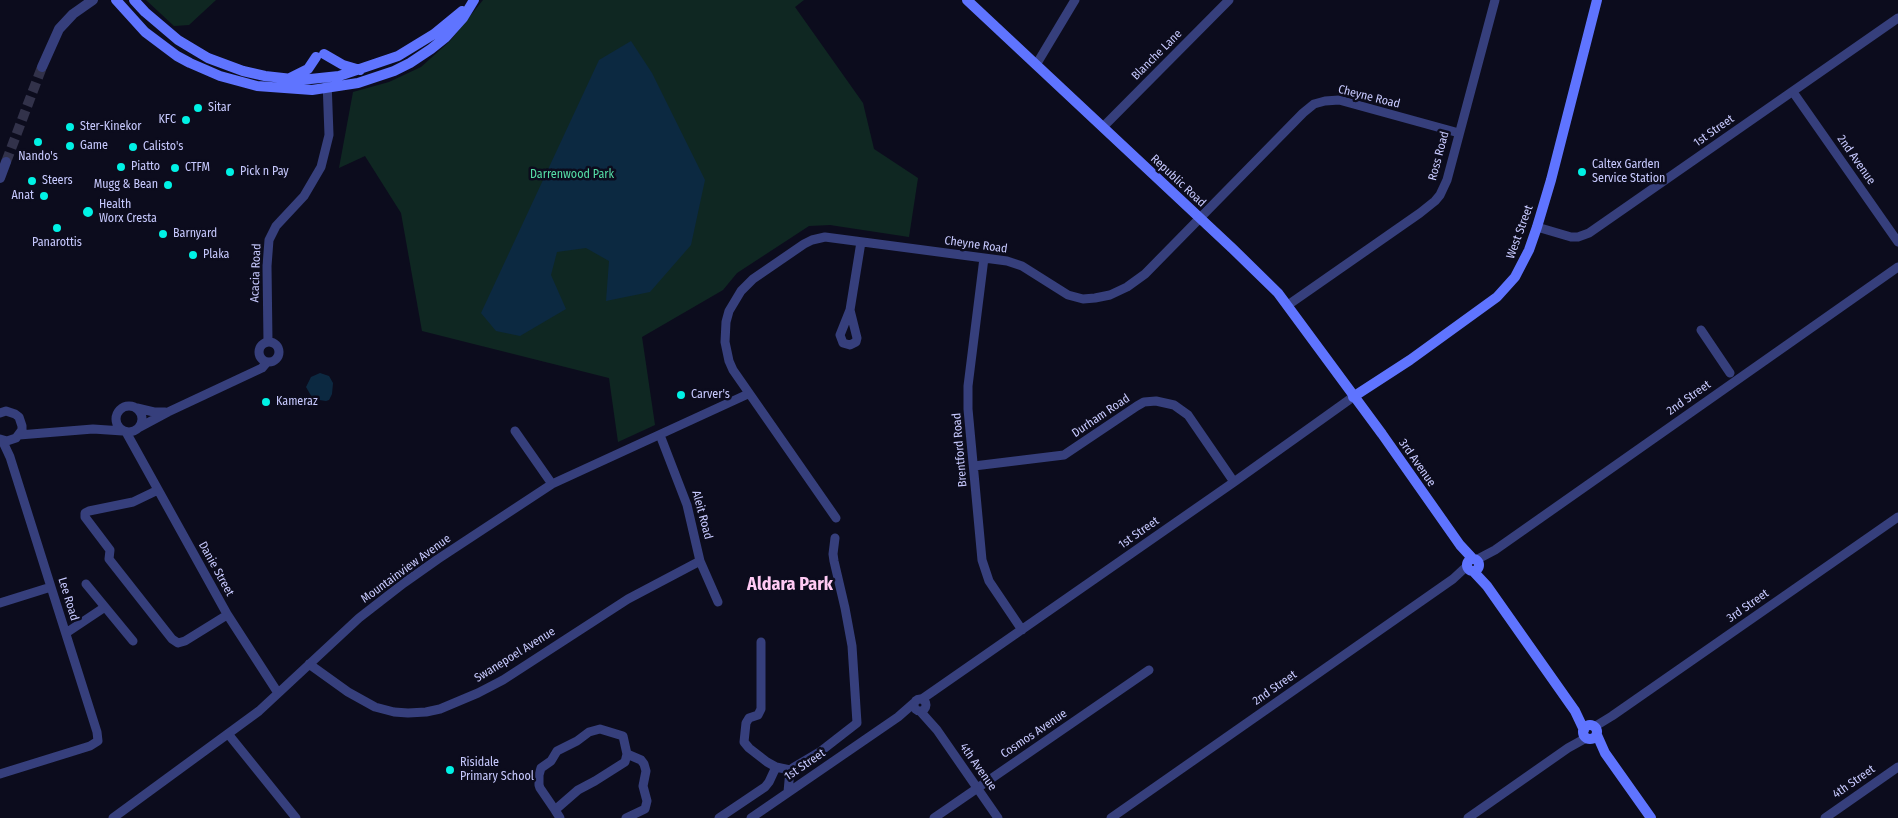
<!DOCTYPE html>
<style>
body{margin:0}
canvas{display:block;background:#0c0c1d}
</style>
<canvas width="1898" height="818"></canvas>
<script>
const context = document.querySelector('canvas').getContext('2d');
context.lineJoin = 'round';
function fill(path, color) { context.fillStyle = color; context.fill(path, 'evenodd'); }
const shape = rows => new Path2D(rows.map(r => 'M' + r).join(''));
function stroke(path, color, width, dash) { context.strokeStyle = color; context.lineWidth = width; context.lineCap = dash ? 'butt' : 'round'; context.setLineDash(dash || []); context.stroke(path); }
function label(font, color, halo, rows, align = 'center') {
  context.font = font + ' "Fira Sans Condensed",sans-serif'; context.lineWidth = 5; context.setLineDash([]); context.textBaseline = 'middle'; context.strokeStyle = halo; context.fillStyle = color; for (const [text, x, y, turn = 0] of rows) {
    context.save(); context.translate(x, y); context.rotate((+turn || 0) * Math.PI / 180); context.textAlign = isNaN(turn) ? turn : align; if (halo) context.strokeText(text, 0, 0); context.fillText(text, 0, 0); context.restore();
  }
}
const green = shape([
 [146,0,216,0,189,25,174,26],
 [483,0,804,0,795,7,863,103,874,149,918,178,909,237,830,225,809,226,737,273,723,290,642,337,655,425,618,442,609,378,422,331,401,213,365,156,339,168,353,92,389,82,421,67,450,41]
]);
const water = shape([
 [631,41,652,73,705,180,691,245,650,292,606,301,609,261,586,248,557,252,551,275,566,309,520,336,496,331,481,313,599,60],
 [320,373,329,376,333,383,332,394,329,400,326,401,313,399,306,387,311,377]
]);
const tertiaryTunnel = shape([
 [6,162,42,67]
]);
const minor = shape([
 [1036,65,1075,0],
 [1793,92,1898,242],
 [1103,127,1229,0],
 [1537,227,1571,237,1578,237,1589,233,1898,18],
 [984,258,968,386,968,409,982,560,989,581,1022,630],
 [1288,305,1420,213,1435,201,1440,195,1447,180,1495,0],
 [850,310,840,335,843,343,850,345,856,342,857,338,850,310,861,242],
 [1701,330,1730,373],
 '259 352a10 10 0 1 1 20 0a10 10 0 1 1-20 0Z',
 [268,342,267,266,269,240,276,226,304,196,321,167,329,135,327,81],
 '116 419a13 13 0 1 1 26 0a13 13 0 1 1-26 0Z',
 [137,408,154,412,165,412],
 [0,413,6,411,15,414,19,417,22,426,22,430,16,438,7,441,0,439],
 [140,427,168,412,262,368,267,362],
 [515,431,552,484],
 [126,432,227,614,278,693],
 [19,435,93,429,123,431],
 [660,435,687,505,700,561,718,602],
 [974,466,1064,455,1137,406,1144,402,1156,401,1174,405,1188,415,1234,482],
 [158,490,133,502,89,511,85,513,85,517,110,550,109,559,172,639,178,643,185,641,227,615],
 [836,518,733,370,729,361,725,342,726,322,729,311,741,291,753,279,804,244,812,240,825,237,1007,261,1022,266,1068,295,1083,299,1095,298,1110,295,1127,287,1145,274,1303,113,1314,104,1325,101,1339,100,1459,133],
 [1476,560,1495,550,1898,267],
 [86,584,105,607],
 [0,603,51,587],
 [66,633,105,607,133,641],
 [761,642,761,709,758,715,749,718,746,723,744,742,749,748,767,762,776,767,790,770],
 [309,664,348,692,375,707,394,712,408,713,426,712,440,709,478,693,503,680,628,599,700,561],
 '914 705a6 6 0 1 1 12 0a6 6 0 1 1-12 0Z',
 [922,699,1234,482,1353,397],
 [920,711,937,730,998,818],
 [1594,727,1612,716,1898,517],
 [229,735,296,818],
 [0,774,90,746,98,741,97,732,51,587,10,457,2,440],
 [788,792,790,770,794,767,821,751,857,723,852,646,845,608,834,561,833,554,835,538],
 [555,810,578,790,595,781,625,762,627,754,623,736,600,729,589,732,577,741,557,751,551,761,541,768,539,775,539,785,540,788,555,810,560,818],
 [113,818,259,711,359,618,404,583,438,559,552,484,748,394],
 [626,818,645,809,647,801,643,786,646,771,644,764,641,760,627,754],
 [719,818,765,787,769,782,776,767],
 [751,818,898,717,914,703],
 [934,818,1149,670],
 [1111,818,1453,579,1467,566],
 [1468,818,1568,748,1586,738],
 [1825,818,1898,767]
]);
const tertiary = shape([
 [42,67,59,29,73,14,93,0],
 [0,178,6,162]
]);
const secondary = shape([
 [116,0,145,32,177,56,190,63,220,76,257,86,312,90,358,83,394,71,410,63,431,49,446,37,463,18,474,0],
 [134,0,145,12,178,40,208,58,243,71,265,76,301,80,339,76,398,56,434,34,462,11],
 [967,0,1233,249,1278,293,1382,434,1460,545,1473,559],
 [324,54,343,65,360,70],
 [290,78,308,69,316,57],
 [1353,397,1410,360,1497,297,1515,277,1529,250,1537,227,1551,180,1597,0],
 '1467 565a6 6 0 1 1 12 0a6 6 0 1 1-12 0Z',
 [1473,571,1487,586,1575,711,1584,730],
 '1583 732a7 7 0 1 1 14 0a7 7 0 1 1-14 0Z',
 [1597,735,1605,753,1651,818]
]);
const markers = [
 [198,108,5,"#00f2e5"],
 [186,120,5,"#00f2e5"],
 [70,127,5,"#00f2e5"],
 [38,142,5,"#00f2e5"],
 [70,146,5,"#00f2e5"],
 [133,147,5,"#00f2e5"],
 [121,167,5,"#00f2e5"],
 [175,168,5,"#00f2e5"],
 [230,172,5,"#00f2e5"],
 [1582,172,5,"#00f2e5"],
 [32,181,5,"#00f2e5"],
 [168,185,5,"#00f2e5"],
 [44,196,5,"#00f2e5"],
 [88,212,6,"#00f2e5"],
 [57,228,5,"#00f2e5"],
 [163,234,5,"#00f2e5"],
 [193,255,5,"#00f2e5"],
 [681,395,5,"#00f2e5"],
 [266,402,5,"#00f2e5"],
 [450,770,5,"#00f2e5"]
];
const streetNames = [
 ["Blanche Lane",1157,55,-45],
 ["Cheyne Road",1369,97,14],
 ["1st Street",1714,131,-35],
 ["Ross Road",1439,156,-75],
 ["2nd Avenue",1856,160,55],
 ["Republic Road",1178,181,43],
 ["West Street",1520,232,-70],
 ["Cheyne Road",976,245,8],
 ["Acacia Road",256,273,-88],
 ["2nd Street",1689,398,-35],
 ["Durham Road",1101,416,-34],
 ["Brentford Road",960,450,-95],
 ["3rd Avenue",1417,463,55],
 ["Aleit Road",702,515,75],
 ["1st Street",1139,533,-35],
 ["Danie Street",216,569,61],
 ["Mountainview Avenue",406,569,-36],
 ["Lee Road",68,599,73],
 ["3rd Street",1748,606,-35],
 ["Swanepoel Avenue",515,655,-32],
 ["2nd Street",1275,688,-35],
 ["Cosmos Avenue",1034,734,-34],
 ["1st Street",805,765,-34],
 ["4th Avenue",978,767,55],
 ["4th Street",1854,782,-35]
];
const poiNames = [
 ["Sitar",208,108],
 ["KFC",176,120,"right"],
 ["Ster-Kinekor",80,127],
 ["Game",80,146],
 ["Calisto's",143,147],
 ["Nando's",38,157,"center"],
 ["Caltex Garden",1592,165],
 ["Service Station",1592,179],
 ["Piatto",131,167],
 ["CTFM",185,168],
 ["Pick n Pay",240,172],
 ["Steers",42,181],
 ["Mugg & Bean",158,185,"right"],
 ["Anat",34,196,"right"],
 ["Health",99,205],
 ["Worx Cresta",99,219],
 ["Barnyard",173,234],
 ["Panarottis",57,243,"center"],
 ["Plaka",203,255],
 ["Carver's",691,395],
 ["Kameraz",276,402],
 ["Risidale",460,763],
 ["Primary School",460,777]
];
const parkNames = [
 ["Darrenwood Park",572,175]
];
const districtNames = [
 ["Aldara Park",790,585]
];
fill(green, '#0f2722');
fill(water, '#0c2941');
stroke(tertiaryTunnel, '#32324a', 10, [10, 5]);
stroke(minor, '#363f7c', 9);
stroke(tertiary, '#363f7c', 10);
stroke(secondary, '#5f74ff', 10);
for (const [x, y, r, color] of markers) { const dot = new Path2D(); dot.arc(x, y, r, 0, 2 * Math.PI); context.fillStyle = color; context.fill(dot); stroke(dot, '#0c0c1d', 2); }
label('12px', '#c8caff', '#0c0c1d', streetNames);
label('12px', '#c8caff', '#0c0c1d', poiNames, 'left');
label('12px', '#55dea6', '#0c0c1d', parkNames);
label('bold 18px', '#ffcaf4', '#0c0c1d', districtNames);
</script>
